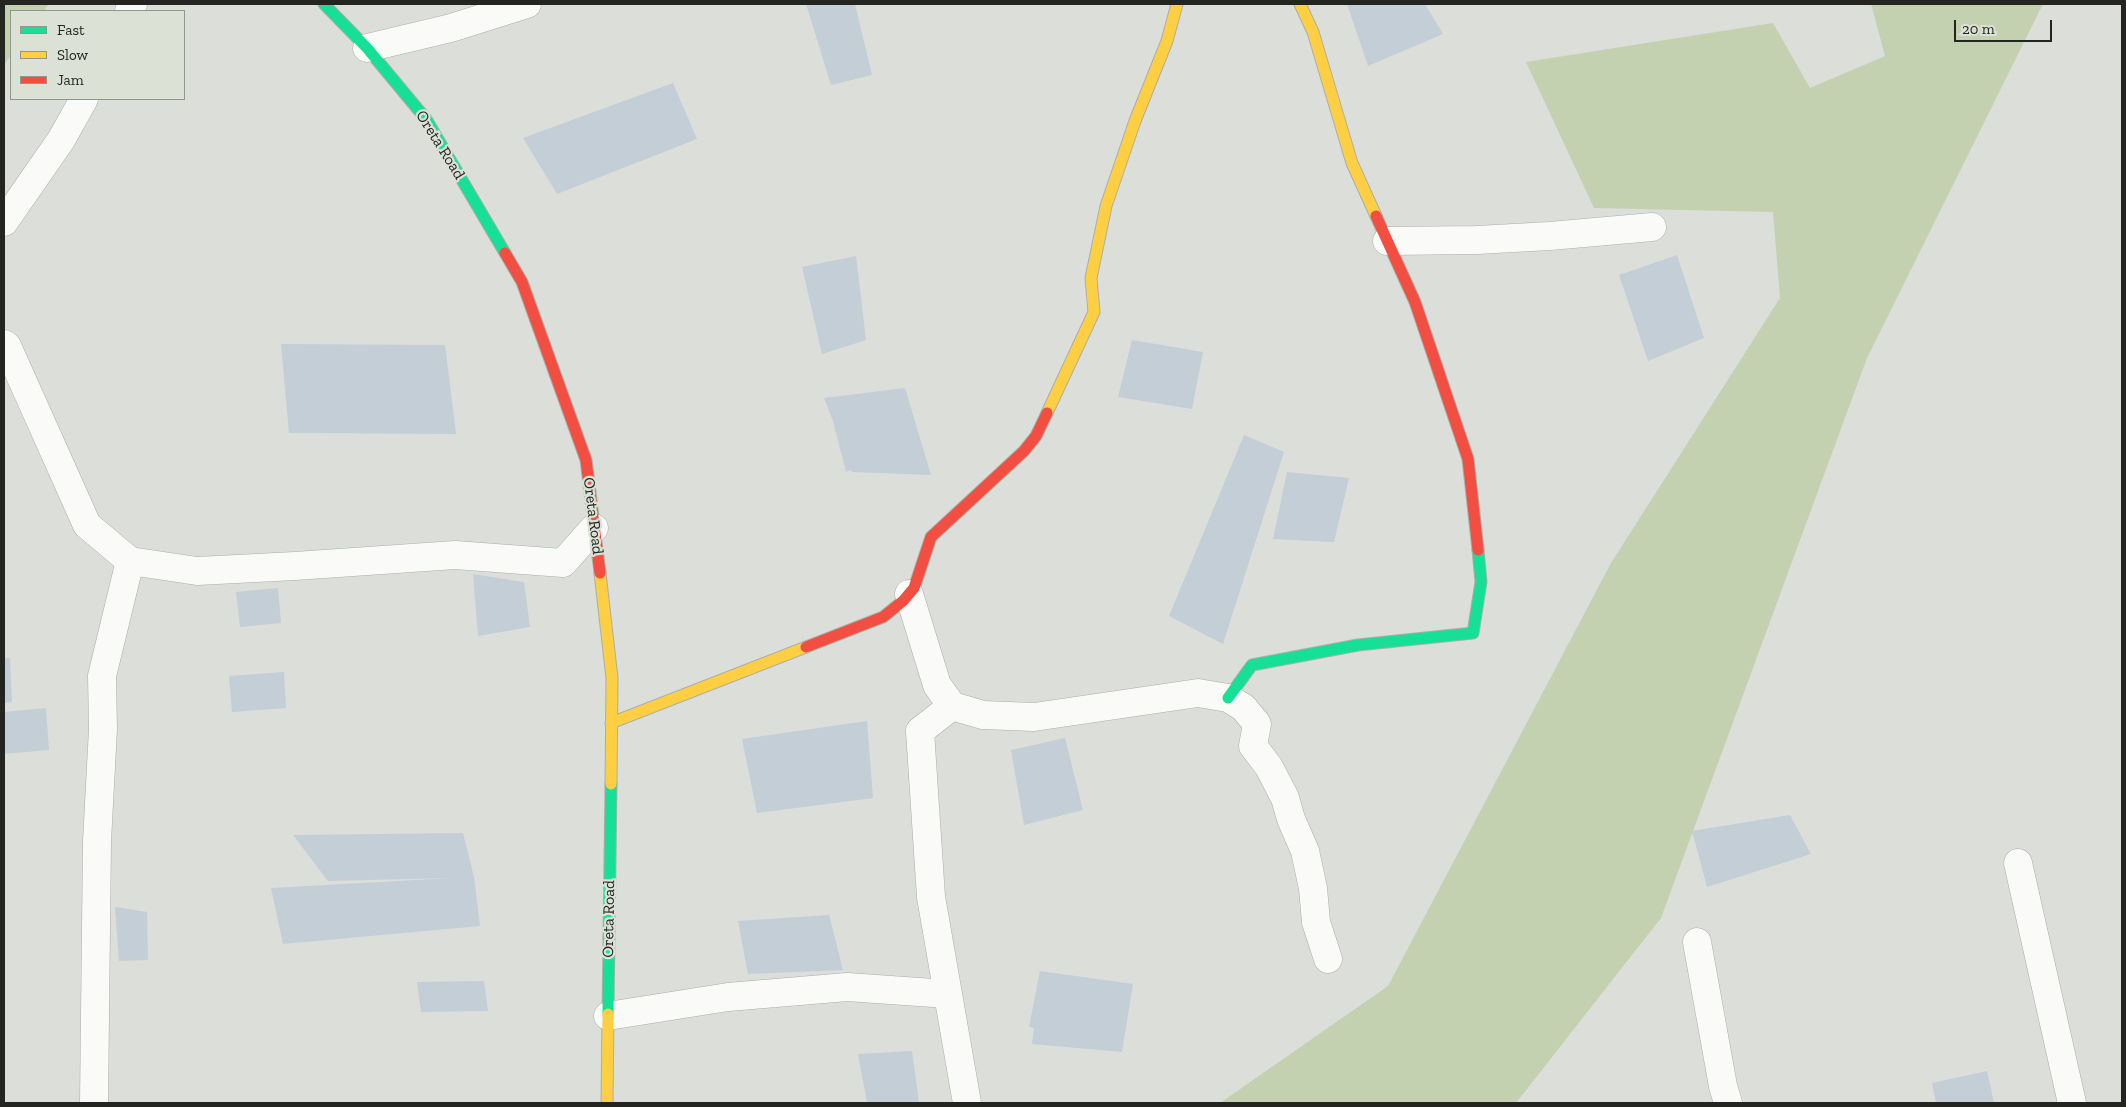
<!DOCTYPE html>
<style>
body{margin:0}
#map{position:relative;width:2126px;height:1107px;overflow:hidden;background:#dcded9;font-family:"Zilla Slab",serif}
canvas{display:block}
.frame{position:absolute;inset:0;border:5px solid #242521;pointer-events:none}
.legend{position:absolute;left:10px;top:10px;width:175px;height:90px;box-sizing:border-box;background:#dce1d6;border:1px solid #92968e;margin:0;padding:6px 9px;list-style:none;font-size:15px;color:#242521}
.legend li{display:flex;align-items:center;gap:10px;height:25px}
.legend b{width:25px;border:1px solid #92968e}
.scale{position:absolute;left:1954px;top:20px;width:98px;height:22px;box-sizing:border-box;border:2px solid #242521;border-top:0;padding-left:6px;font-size:15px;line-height:18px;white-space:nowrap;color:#242521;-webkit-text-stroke:4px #dce1d6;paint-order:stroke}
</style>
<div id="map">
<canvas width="2126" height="1107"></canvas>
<div class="frame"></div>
<ul class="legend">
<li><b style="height:6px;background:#16e098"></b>Fast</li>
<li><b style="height:6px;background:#ffcf43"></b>Slow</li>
<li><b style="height:6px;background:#f24e42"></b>Jam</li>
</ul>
<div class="scale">20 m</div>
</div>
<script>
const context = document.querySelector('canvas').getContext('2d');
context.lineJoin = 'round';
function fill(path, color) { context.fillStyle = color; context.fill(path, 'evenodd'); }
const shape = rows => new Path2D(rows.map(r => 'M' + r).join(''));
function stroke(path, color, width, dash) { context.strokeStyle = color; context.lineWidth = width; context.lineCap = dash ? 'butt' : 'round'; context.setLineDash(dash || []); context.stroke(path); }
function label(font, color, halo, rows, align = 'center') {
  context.font = font + ' "Zilla Slab",serif'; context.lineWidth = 4.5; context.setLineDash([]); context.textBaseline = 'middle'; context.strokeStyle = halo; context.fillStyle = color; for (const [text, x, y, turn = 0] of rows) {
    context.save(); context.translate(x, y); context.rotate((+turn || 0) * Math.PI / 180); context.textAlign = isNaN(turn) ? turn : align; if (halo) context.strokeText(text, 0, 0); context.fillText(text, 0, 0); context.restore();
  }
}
const green = shape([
 [4,4,49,4,44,11,11,11,11,55,4,65],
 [1871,4,2043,4,1867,358,1661,918,1516,1103,1220,1103,1388,986,1611,563,1780,298,1773,212,1594,208,1526,62,1773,23,1810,88,1885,56]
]);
const building = shape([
 [806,4,855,4,872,75,831,85],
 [1347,4,1425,4,1443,34,1368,66],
 [673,83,697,139,557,194,523,138],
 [1677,255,1704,338,1648,361,1619,275],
 [856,256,866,340,822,354,802,267],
 [1132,340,1203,352,1192,409,1118,397],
 [281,344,445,345,456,434,289,433],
 [905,388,931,475,852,472,851,470,846,472,833,421,824,398],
 [1244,435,1284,452,1223,644,1169,616],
 [1287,472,1349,478,1334,542,1273,539],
 [473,574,524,582,530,627,478,636],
 [278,588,281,623,240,627,236,592],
 [4,658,10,658,12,702,4,703],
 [284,672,286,708,232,712,229,676],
 [46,708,49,750,4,754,4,712],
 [867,721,873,798,757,813,742,739],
 [1065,738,1083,810,1024,825,1011,750],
 [1790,815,1811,854,1707,887,1692,831],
 [463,833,474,877,480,926,283,944,271,888,452,878,328,881,293,835],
 [115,907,147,912,148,960,119,961],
 [829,915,843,970,748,974,738,921],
 [1040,971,1133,984,1122,1052,1032,1044,1034,1028,1029,1027],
 [484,981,488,1011,421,1012,417,982],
 [912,1051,919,1103,867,1103,858,1054],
 [1987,1071,1994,1103,1936,1103,1932,1083]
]);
const street = shape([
 [129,11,133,4],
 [367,48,451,28,527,4],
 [4,222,61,140,84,99],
 [1387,241,1477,240,1550,236,1652,227],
 [4,344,7,346,87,525,130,561,197,571,295,566,455,555,563,563,594,528],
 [909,594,937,685,952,706,983,715,1034,717,1198,693,1228,698,1244,708,1257,724,1253,746,1269,767,1285,798,1291,819,1305,851,1313,888,1316,922,1328,959],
 [952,706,920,731,931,897,967,1103],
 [2018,863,2072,1103],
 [1697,942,1723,1086,1728,1103],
 [608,1016,728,997,847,987,948,994],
 [94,1103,97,841,103,729,102,676,130,561]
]);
const fast = shape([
 [324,4,367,48,426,119,505,253],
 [1228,698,1252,665,1358,645,1473,633,1481,582,1478,550],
 [608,1014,611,784]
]);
const slow = shape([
 [1300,4,1313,32,1352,163,1376,216],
 [1047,413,1094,312,1091,278,1106,206,1135,121,1167,41,1177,4],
 [600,573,612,678,611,784],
 [611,723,806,647],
 [607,1103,608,1014]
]);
const jam = shape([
 [1376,216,1415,302,1468,459,1478,550],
 [505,253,522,282,586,460,600,573],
 [806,647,883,617,903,601,914,588,931,537,1024,451,1036,436,1047,413]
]);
const streetNames = [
 ["Oreta Road",440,145,58],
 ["Oreta Road",593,516,83],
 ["Oreta Road",609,919,-89]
];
fill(green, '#c4d1b1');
fill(building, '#c4ced7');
stroke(street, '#acaeaa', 29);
stroke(fast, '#acaeaa', 13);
stroke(slow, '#acaeaa', 13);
stroke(jam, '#acaeaa', 13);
stroke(street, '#fafaf9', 28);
stroke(fast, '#16e098', 11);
stroke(slow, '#ffcf43', 11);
stroke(jam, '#f24e42', 11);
label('16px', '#242521', '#dce1d6', streetNames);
</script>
